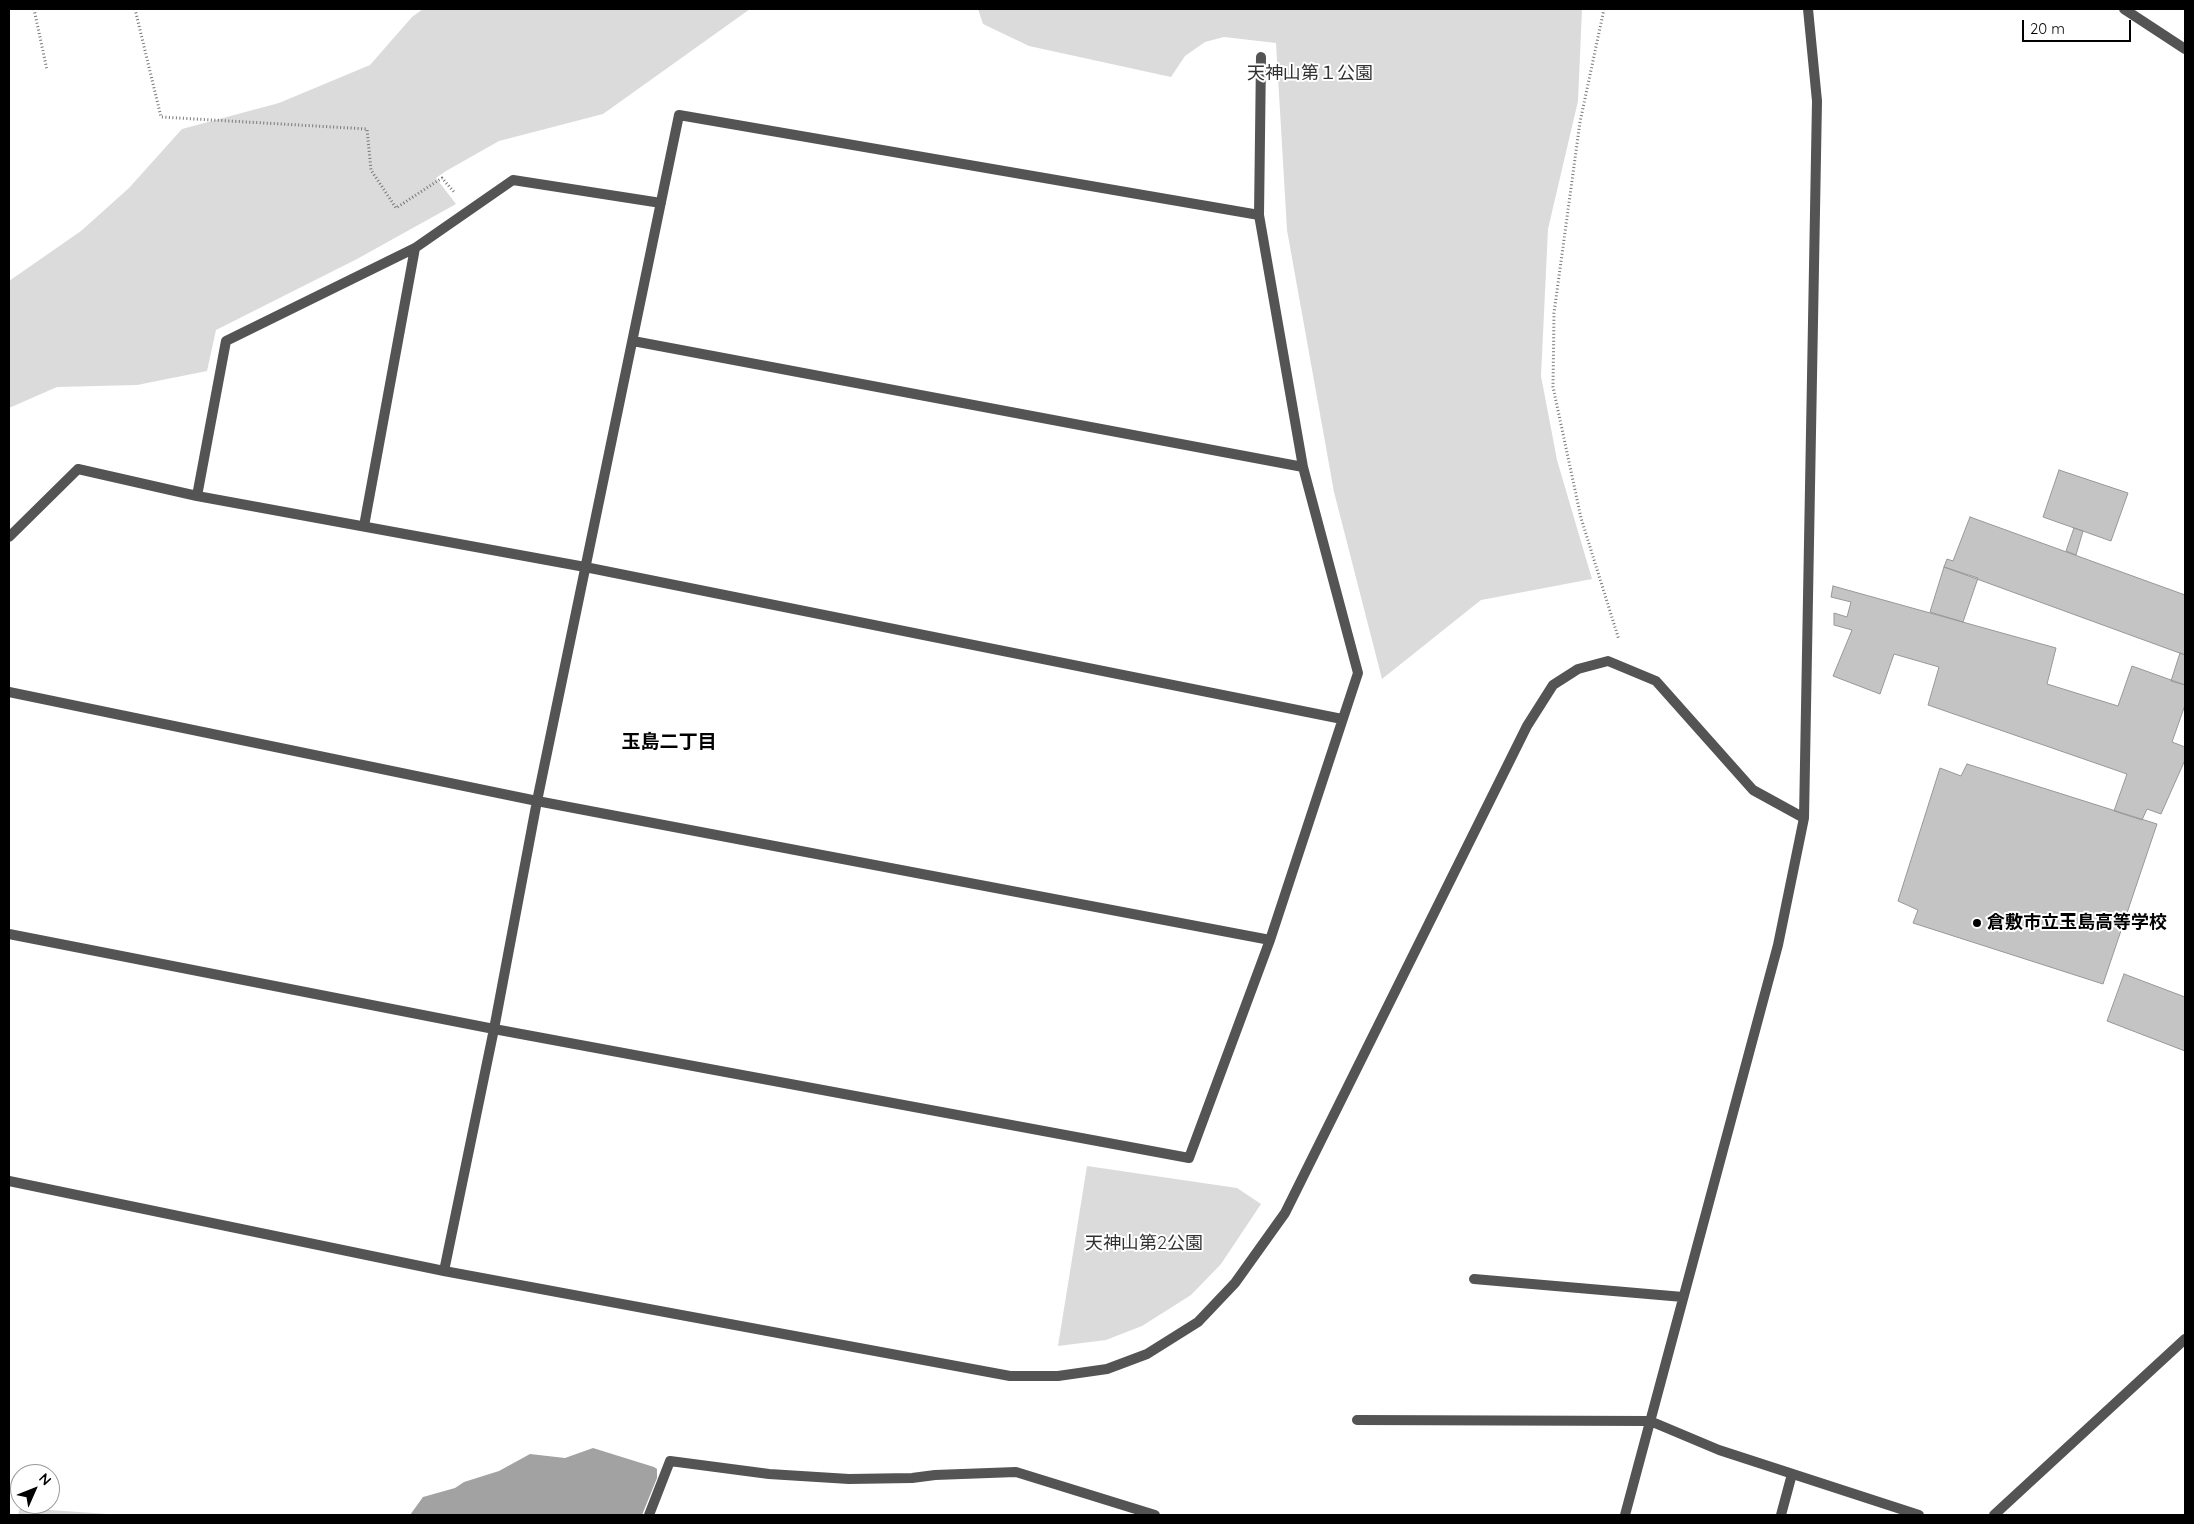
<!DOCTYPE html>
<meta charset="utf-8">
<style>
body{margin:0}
#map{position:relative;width:2194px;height:1524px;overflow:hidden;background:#fff;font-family:Quicksand,sans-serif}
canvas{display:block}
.frame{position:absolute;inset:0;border:10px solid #000;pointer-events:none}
.north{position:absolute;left:10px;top:1464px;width:50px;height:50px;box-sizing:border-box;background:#fff;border:1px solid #999;border-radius:50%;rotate:46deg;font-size:14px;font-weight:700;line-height:20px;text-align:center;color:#000}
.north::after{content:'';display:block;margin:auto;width:18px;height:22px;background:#000;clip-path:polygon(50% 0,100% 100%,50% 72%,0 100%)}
.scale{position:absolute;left:2022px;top:20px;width:109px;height:22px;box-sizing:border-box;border:2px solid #000;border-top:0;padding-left:6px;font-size:15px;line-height:18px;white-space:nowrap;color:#000;-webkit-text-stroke:4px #fff;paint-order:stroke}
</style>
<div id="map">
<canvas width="2194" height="1524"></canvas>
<div class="frame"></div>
<div class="north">N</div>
<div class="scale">20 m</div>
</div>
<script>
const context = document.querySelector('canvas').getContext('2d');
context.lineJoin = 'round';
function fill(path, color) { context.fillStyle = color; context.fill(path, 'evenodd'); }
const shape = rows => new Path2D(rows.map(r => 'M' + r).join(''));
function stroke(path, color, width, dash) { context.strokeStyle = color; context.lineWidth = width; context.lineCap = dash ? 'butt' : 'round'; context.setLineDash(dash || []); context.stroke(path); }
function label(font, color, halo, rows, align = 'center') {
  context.font = font + ' Quicksand,"Noto Sans JP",sans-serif'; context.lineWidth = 4; context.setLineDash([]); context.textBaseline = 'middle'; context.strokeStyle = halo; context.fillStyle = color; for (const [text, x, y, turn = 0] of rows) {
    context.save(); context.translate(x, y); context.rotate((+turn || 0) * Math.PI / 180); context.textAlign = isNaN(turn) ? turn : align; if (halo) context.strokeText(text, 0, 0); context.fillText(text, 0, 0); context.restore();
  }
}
const green = shape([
 [423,9,750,9,603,114,499,141,446,171,436,178,456,204,357,259,216,330,207,371,137,385,57,387,9,408,9,281,81,231,129,188,182,129,279,103,370,65,412,17],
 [978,9,1582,9,1578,101,1548,229,1541,376,1557,460,1592,579,1481,600,1382,679,1334,492,1287,230,1276,43,1224,37,1205,42,1185,56,1171,77,1029,46,983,24],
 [1087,1166,1237,1188,1261,1204,1221,1264,1191,1295,1142,1326,1106,1340,1058,1346],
 [20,1508,123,1515,18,1515]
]);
const water = shape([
 [593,1448,654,1467,657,1469,657,1478,642,1515,410,1515,423,1497,455,1488,464,1482,499,1471,530,1454,565,1458]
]);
const building = shape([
 [2059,470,2128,493,2111,541,2043,517,2059,470],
 [1970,517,2185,595,2185,655,1944,567,1947,559,1953,561,1970,517],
 [2074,528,2083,531,2076,555,2066,551,2074,528],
 [1944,567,1978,578,1963,622,1930,612,1944,567],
 [1833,586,2056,648,2047,684,2118,706,2132,666,2185,685,2185,705,2172,742,2185,747,2185,760,2161,814,2147,809,2142,820,2114,811,2127,774,1928,705,1939,667,1894,654,1880,694,1833,676,1852,630,1834,625,1834,613,1847,617,1851,602,1831,597,1833,586],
 [2180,653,2185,655,2185,685,2171,681,2180,653],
 [1967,764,2157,824,2103,984,1913,923,1918,910,1898,901,1940,768,1961,776,1967,764],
 [2124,974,2185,997,2185,1051,2107,1021,2124,974]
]);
const path = shape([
 [34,9,47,70],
 [135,9,161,117,367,129,371,170,396,208,442,178,454,192],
 [1604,9,1580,122,1554,313,1553,387,1581,518,1619,640]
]);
const street = shape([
 [2124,9,2185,49],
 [633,341,1303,467],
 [197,496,226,341,415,248,513,180,661,203],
 [364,526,415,248],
 [9,537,78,469,197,496,585,567,1342,719],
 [9,692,537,801,1270,940],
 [9,934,494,1029,1189,1158,1270,940,1358,673,1303,467,1259,215,1261,57],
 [9,1181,444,1271,1010,1376,1058,1376,1107,1369,1147,1354,1198,1322,1235,1283,1285,1213,1527,726,1553,685,1578,669,1608,661,1656,681,1753,790,1804,818],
 [444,1271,494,1029,537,801,679,115,1259,215],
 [1474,1279,1683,1297],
 [1357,1420,1650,1421,1719,1450,1919,1515],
 [649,1515,670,1461,769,1474,849,1479,912,1478,935,1475,1016,1472,1155,1515],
 [1625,1515,1778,945,1804,818,1817,101,1808,9],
 [1781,1515,1792,1474],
 [1994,1515,2185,1339]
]);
const markers = [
 [1977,923,5,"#000"]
];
const parkNames = [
 ["天神山第１公園",1310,74],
 ["天神山第2公園",1144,1244]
];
const poiNames = [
 ["倉敷市立玉島高等学校",1987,923]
];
const neighbourhoodNames = [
 ["玉島二丁目",669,742]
];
fill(green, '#dbdbdb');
fill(water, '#a2a2a2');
fill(building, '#c4c4c4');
stroke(building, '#989898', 1);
stroke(path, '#767676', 3, [1, 2.5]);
stroke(street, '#545454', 10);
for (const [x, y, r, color] of markers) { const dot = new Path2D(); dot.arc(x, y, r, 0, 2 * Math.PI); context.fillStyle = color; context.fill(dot); stroke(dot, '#fff', 2); }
label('18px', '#323232', '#fff', parkNames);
label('bold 18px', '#000', '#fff', poiNames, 'left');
label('bold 19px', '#000', '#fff', neighbourhoodNames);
</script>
